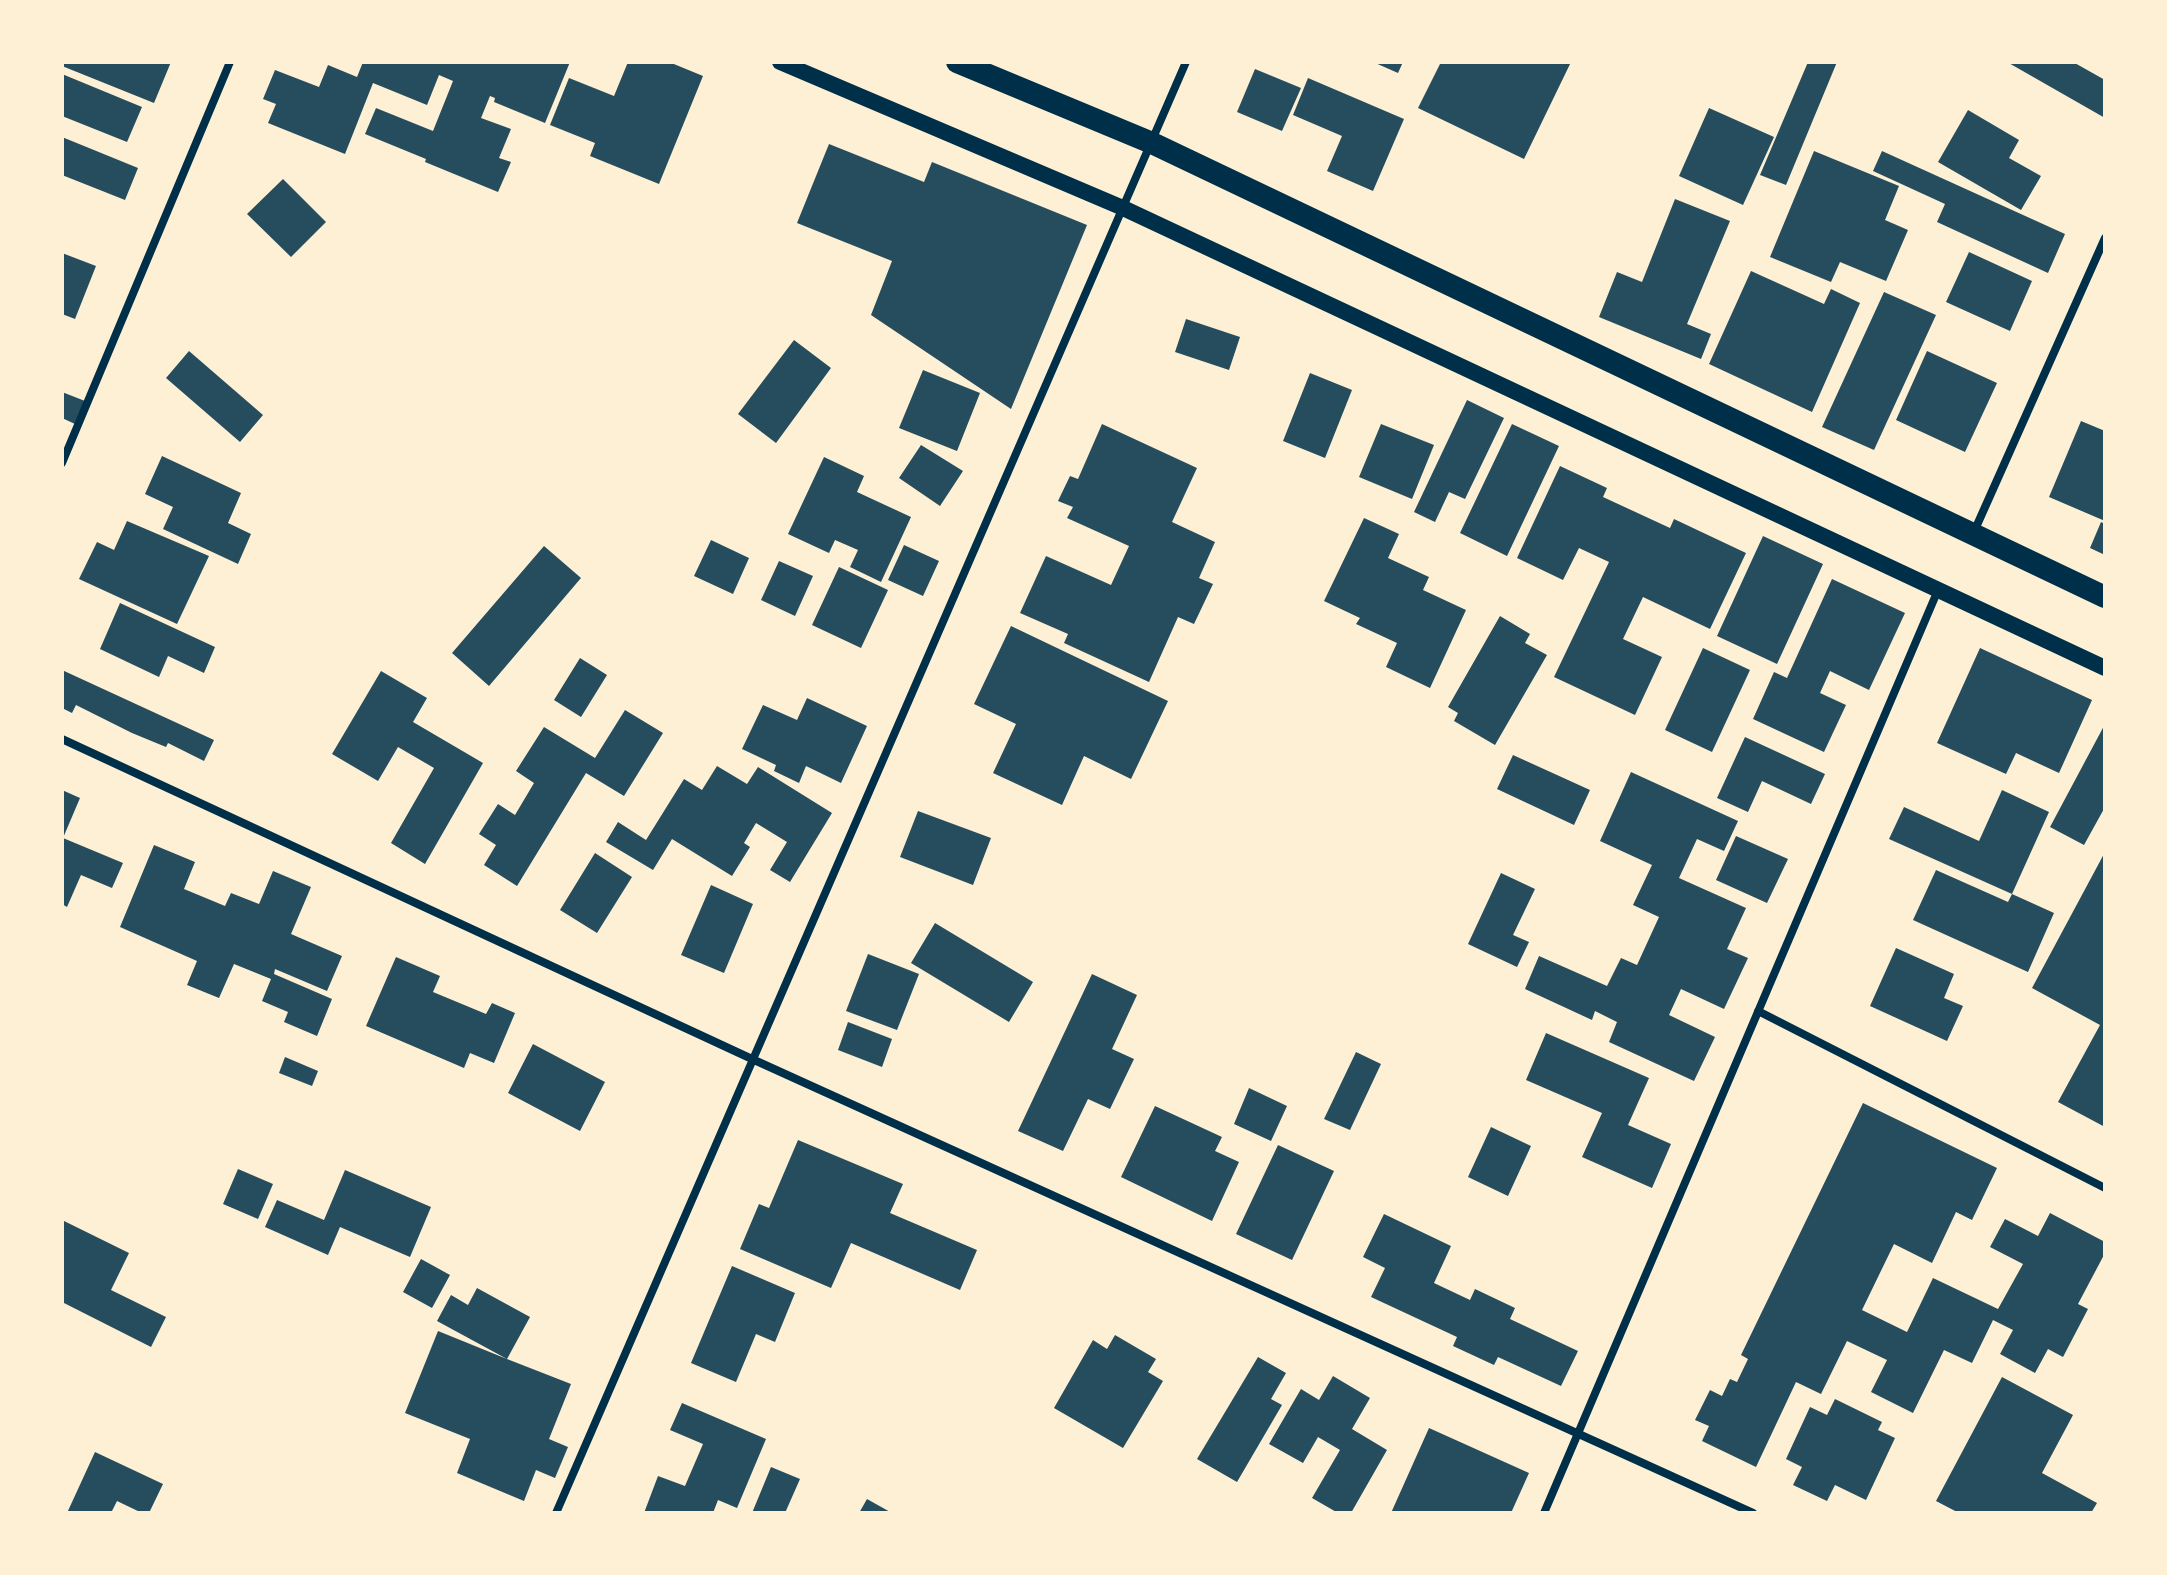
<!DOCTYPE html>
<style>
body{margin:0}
#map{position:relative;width:2167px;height:1575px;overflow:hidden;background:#fdf0d5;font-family:"Golos Text",sans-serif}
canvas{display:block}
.frame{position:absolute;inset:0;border:64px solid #fdf0d5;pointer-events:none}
</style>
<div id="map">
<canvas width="2167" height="1575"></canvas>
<div class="frame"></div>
</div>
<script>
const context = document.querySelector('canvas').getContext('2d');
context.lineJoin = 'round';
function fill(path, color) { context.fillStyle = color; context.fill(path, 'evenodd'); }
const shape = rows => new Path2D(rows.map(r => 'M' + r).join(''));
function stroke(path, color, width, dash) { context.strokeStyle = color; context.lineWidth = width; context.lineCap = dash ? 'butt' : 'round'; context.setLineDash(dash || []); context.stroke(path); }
const building = shape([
 [62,62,171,62,154,103,62,66],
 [363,62,570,62,545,123,494,102,495,98,490,96,481,118,511,129,499,158,511,162,498,192,425,162,426,159,365,134,376,108,433,131,453,81,439,75,427,105,373,83,345,154,268,123,276,104,263,99,275,70,319,87,328,65,357,77],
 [628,62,669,62,703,76,659,184,590,156,595,143,550,125,569,78,614,96],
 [1373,62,1403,62,1398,73],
 [1441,62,1571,62,1524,159,1418,108],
 [1808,62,1837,62,1786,185,1760,175],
 [2007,62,2073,62,2105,80,2105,118],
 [1255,69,1301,88,1282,131,1237,112],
 [62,74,142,107,127,142,62,116],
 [1308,78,1404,119,1373,191,1327,171,1342,136,1293,115],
 [1709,108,1774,137,1743,205,1679,176],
 [1968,110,2019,140,2009,158,2041,176,2021,210,1938,162],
 [62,137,138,168,125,200,62,175],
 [829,144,924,182,932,162,1087,225,1011,409,871,315,892,261,797,223],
 [1814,151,1899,186,1885,220,1908,230,1886,281,1840,262,1831,282,1770,257],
 [1882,151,2065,234,2048,273,1937,222,1945,204,1873,171],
 [283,179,326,222,291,257,247,214],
 [1675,199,1730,221,1687,324,1711,334,1701,359,1599,317,1617,272,1642,282],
 [1969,252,2032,281,2010,331,1946,302],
 [62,253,96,266,75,319,62,314],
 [1751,271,1824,304,1831,289,1860,303,1812,412,1709,364],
 [1884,292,1936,315,1874,450,1822,427],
 [1186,319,1240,337,1229,370,1175,352],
 [794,340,831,368,776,443,738,414],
 [189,351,263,415,240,442,166,378],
 [1927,351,1997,383,1965,452,1896,420],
 [923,370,980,393,957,451,899,428],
 [1310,373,1352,390,1325,458,1283,441],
 [62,392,85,401,75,424,62,418],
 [1467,400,1504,418,1465,499,1449,492,1435,522,1414,512],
 [2081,421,2105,431,2105,521,2049,497],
 [1102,424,1197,468,1172,522,1215,542,1199,578,1213,584,1194,624,1178,617,1149,682,1064,643,1068,634,1020,613,1046,556,1111,585,1129,546,1067,518,1073,507,1058,501,1070,476,1078,479],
 [1381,424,1434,445,1412,499,1359,477],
 [1512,424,1559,446,1507,556,1460,533],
 [921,445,963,471,940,506,899,478],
 [162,456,241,493,228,523,251,534,238,564,163,529,173,507,145,494],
 [824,457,864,476,857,492,911,517,881,582,850,567,858,550,835,540,829,553,788,534],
 [1560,466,1607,488,1603,497,1670,528,1674,519,1746,553,1710,629,1643,597,1623,639,1662,657,1635,715,1554,677,1609,562,1579,548,1563,580,1517,558],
 [1364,518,1399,534,1388,558,1429,577,1423,590,1466,610,1430,688,1386,667,1397,643,1356,624,1360,618,1324,601],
 [127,521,209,556,177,624,79,579,97,542,114,550],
 [2101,522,2105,524,2105,555,2090,548],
 [1763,536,1823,564,1777,664,1717,636],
 [711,540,749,558,733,594,694,576],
 [904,545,939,561,923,596,888,580],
 [544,546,581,578,489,686,452,653],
 [779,561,813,576,795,616,761,600],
 [839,567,888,590,861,648,812,625],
 [1832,579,1905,613,1869,690,1830,671,1820,693,1846,705,1824,752,1753,719,1774,672,1787,678],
 [120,603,215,647,204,673,168,656,159,677,100,649],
 [1500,616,1530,634,1525,643,1547,655,1495,745,1454,721,1458,713,1448,707],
 [1011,626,1168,701,1131,779,1084,756,1062,805,993,773,1016,724,974,704],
 [1703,648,1750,670,1712,752,1665,730],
 [1980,648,2092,700,2059,773,2016,753,2006,774,1937,743],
 [580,658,607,675,581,717,554,700],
 [62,670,214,740,204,761,168,743,166,747,132,733,76,705,72,713,62,708],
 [381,671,427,698,413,722,483,763,425,864,391,843,434,768,398,747,378,781,332,754],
 [807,698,867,726,841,783,806,766,799,783,774,771,776,765,742,749,763,705,797,720],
 [625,710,663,733,624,796,586,773,517,886,484,865,496,845,479,834,498,804,515,815,534,783,516,771,544,727,595,758],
 [2105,724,2105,807,2084,845,2050,827],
 [1745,737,1825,774,1811,804,1762,781,1748,812,1717,798],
 [1513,755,1590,790,1574,825,1497,789],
 [717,766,747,784,758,767,832,813,790,882,770,870,787,842,756,823,744,843,750,847,732,876,672,839,653,870,606,842,618,822,646,840,684,779,702,790],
 [1631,772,1738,821,1724,851,1697,839,1679,878,1746,908,1727,949,1748,958,1724,1009,1681,989,1669,1015,1715,1037,1694,1081,1609,1042,1617,1022,1595,1011,1592,1020,1525,989,1539,956,1607,986,1621,958,1637,965,1659,917,1633,905,1652,865,1600,841],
 [62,790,80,798,63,838,123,863,112,888,81,875,67,907,62,904],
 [2002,790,2049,812,2012,894,2054,913,2028,972,1913,920,1936,870,2008,902,2012,894,1889,839,1904,807,1979,841],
 [918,811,991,838,973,885,900,857],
 [1736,836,1788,859,1767,903,1716,880],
 [154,845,195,862,184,889,225,906,231,893,259,904,273,871,311,887,291,934,342,956,327,991,275,969,274,974,332,999,317,1036,284,1022,288,1012,262,1001,271,979,234,964,219,998,187,985,197,961,120,927],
 [2105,852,2105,1127,2058,1102,2100,1025,2032,988],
 [595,853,632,877,597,933,560,910],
 [1501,873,1535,889,1513,935,1529,942,1517,967,1468,944],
 [711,885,753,904,724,973,681,955],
 [935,923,1033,982,1009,1022,911,963],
 [1896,948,1954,974,1944,998,1963,1006,1947,1041,1870,1006],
 [868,954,919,974,897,1030,846,1011],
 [396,957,440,976,433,992,486,1014,492,1003,515,1013,494,1063,470,1053,464,1068,366,1026],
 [1092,974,1137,995,1112,1049,1134,1059,1110,1109,1088,1099,1063,1151,1018,1131],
 [848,1022,892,1039,882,1067,838,1050],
 [1546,1033,1649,1078,1628,1125,1671,1144,1652,1188,1582,1157,1602,1113,1526,1080],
 [533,1044,605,1082,580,1131,508,1093],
 [1356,1052,1381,1064,1350,1130,1324,1119],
 [285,1057,318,1071,312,1086,279,1073],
 [1249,1088,1287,1106,1271,1141,1234,1124],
 [1863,1103,1997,1168,1972,1220,1956,1212,1932,1263,1894,1244,1862,1310,1907,1332,1933,1278,1998,1309,2023,1264,1990,1247,2005,1219,2038,1236,2050,1213,2105,1242,2105,1253,2078,1304,2088,1309,2063,1357,2048,1349,2035,1373,2000,1354,2013,1330,1993,1320,1972,1363,1944,1350,1913,1413,1871,1392,1887,1360,1847,1341,1821,1394,1796,1382,1756,1467,1702,1441,1709,1426,1695,1420,1710,1390,1722,1396,1730,1379,1737,1382,1748,1359,1741,1355],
 [1155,1106,1222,1137,1215,1151,1239,1162,1212,1221,1121,1177],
 [1491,1127,1531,1146,1508,1196,1468,1177],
 [798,1140,903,1184,890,1213,977,1250,960,1290,851,1243,831,1288,740,1249,759,1204,769,1208],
 [1278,1145,1334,1171,1292,1260,1236,1234],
 [238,1169,273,1184,258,1219,223,1204],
 [345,1170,431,1207,410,1257,340,1227,328,1255,265,1227,277,1200,324,1220],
 [1384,1214,1451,1246,1434,1283,1470,1300,1475,1289,1515,1308,1510,1319,1578,1351,1561,1386,1498,1357,1494,1365,1453,1346,1457,1337,1371,1297,1385,1268,1363,1257],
 [62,1220,129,1253,111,1290,166,1317,151,1347,62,1302],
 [421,1259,450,1275,432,1308,403,1292],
 [732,1266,795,1293,775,1342,756,1334,736,1382,691,1363],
 [477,1288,530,1317,507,1359,571,1384,549,1439,568,1447,555,1478,536,1470,524,1501,457,1473,470,1439,405,1413,438,1331,507,1359,437,1321,451,1295,468,1305],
 [1115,1335,1156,1359,1148,1372,1163,1381,1123,1448,1054,1408,1093,1340,1107,1349],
 [1258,1357,1286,1373,1271,1399,1282,1405,1237,1482,1197,1459],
 [1333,1376,1370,1398,1352,1429,1387,1450,1351,1513,1338,1513,1312,1498,1340,1450,1318,1437,1303,1463,1269,1444,1301,1389,1319,1400],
 [2002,1377,2073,1415,2042,1473,2097,1503,2091,1513,1959,1513,1936,1501],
 [1835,1399,1882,1422,1878,1430,1895,1438,1866,1500,1835,1485,1827,1501,1793,1485,1802,1467,1786,1459,1810,1407,1827,1415],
 [682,1403,766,1439,737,1508,718,1500,713,1513,644,1513,658,1476,685,1486,703,1444,670,1430],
 [1429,1428,1529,1473,1511,1513,1391,1513],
 [95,1452,163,1484,149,1513,142,1513,117,1501,111,1513,67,1513],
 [771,1467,800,1479,785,1513,752,1513],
 [867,1499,892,1513,859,1513]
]);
const minor = shape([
 [62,463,230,62],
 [1973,534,2105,238],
 [62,739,752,1059,1753,1513],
 [1758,1011,2105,1188],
 [556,1513,1186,62],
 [1544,1513,1938,590]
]);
const secondary = shape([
 [780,62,1123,208,2105,668]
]);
const trunk = shape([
 [957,62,1152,143,2105,597]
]);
fill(building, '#264d5e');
stroke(minor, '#003049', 8);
stroke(secondary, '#003049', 16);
stroke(trunk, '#003049', 22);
</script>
